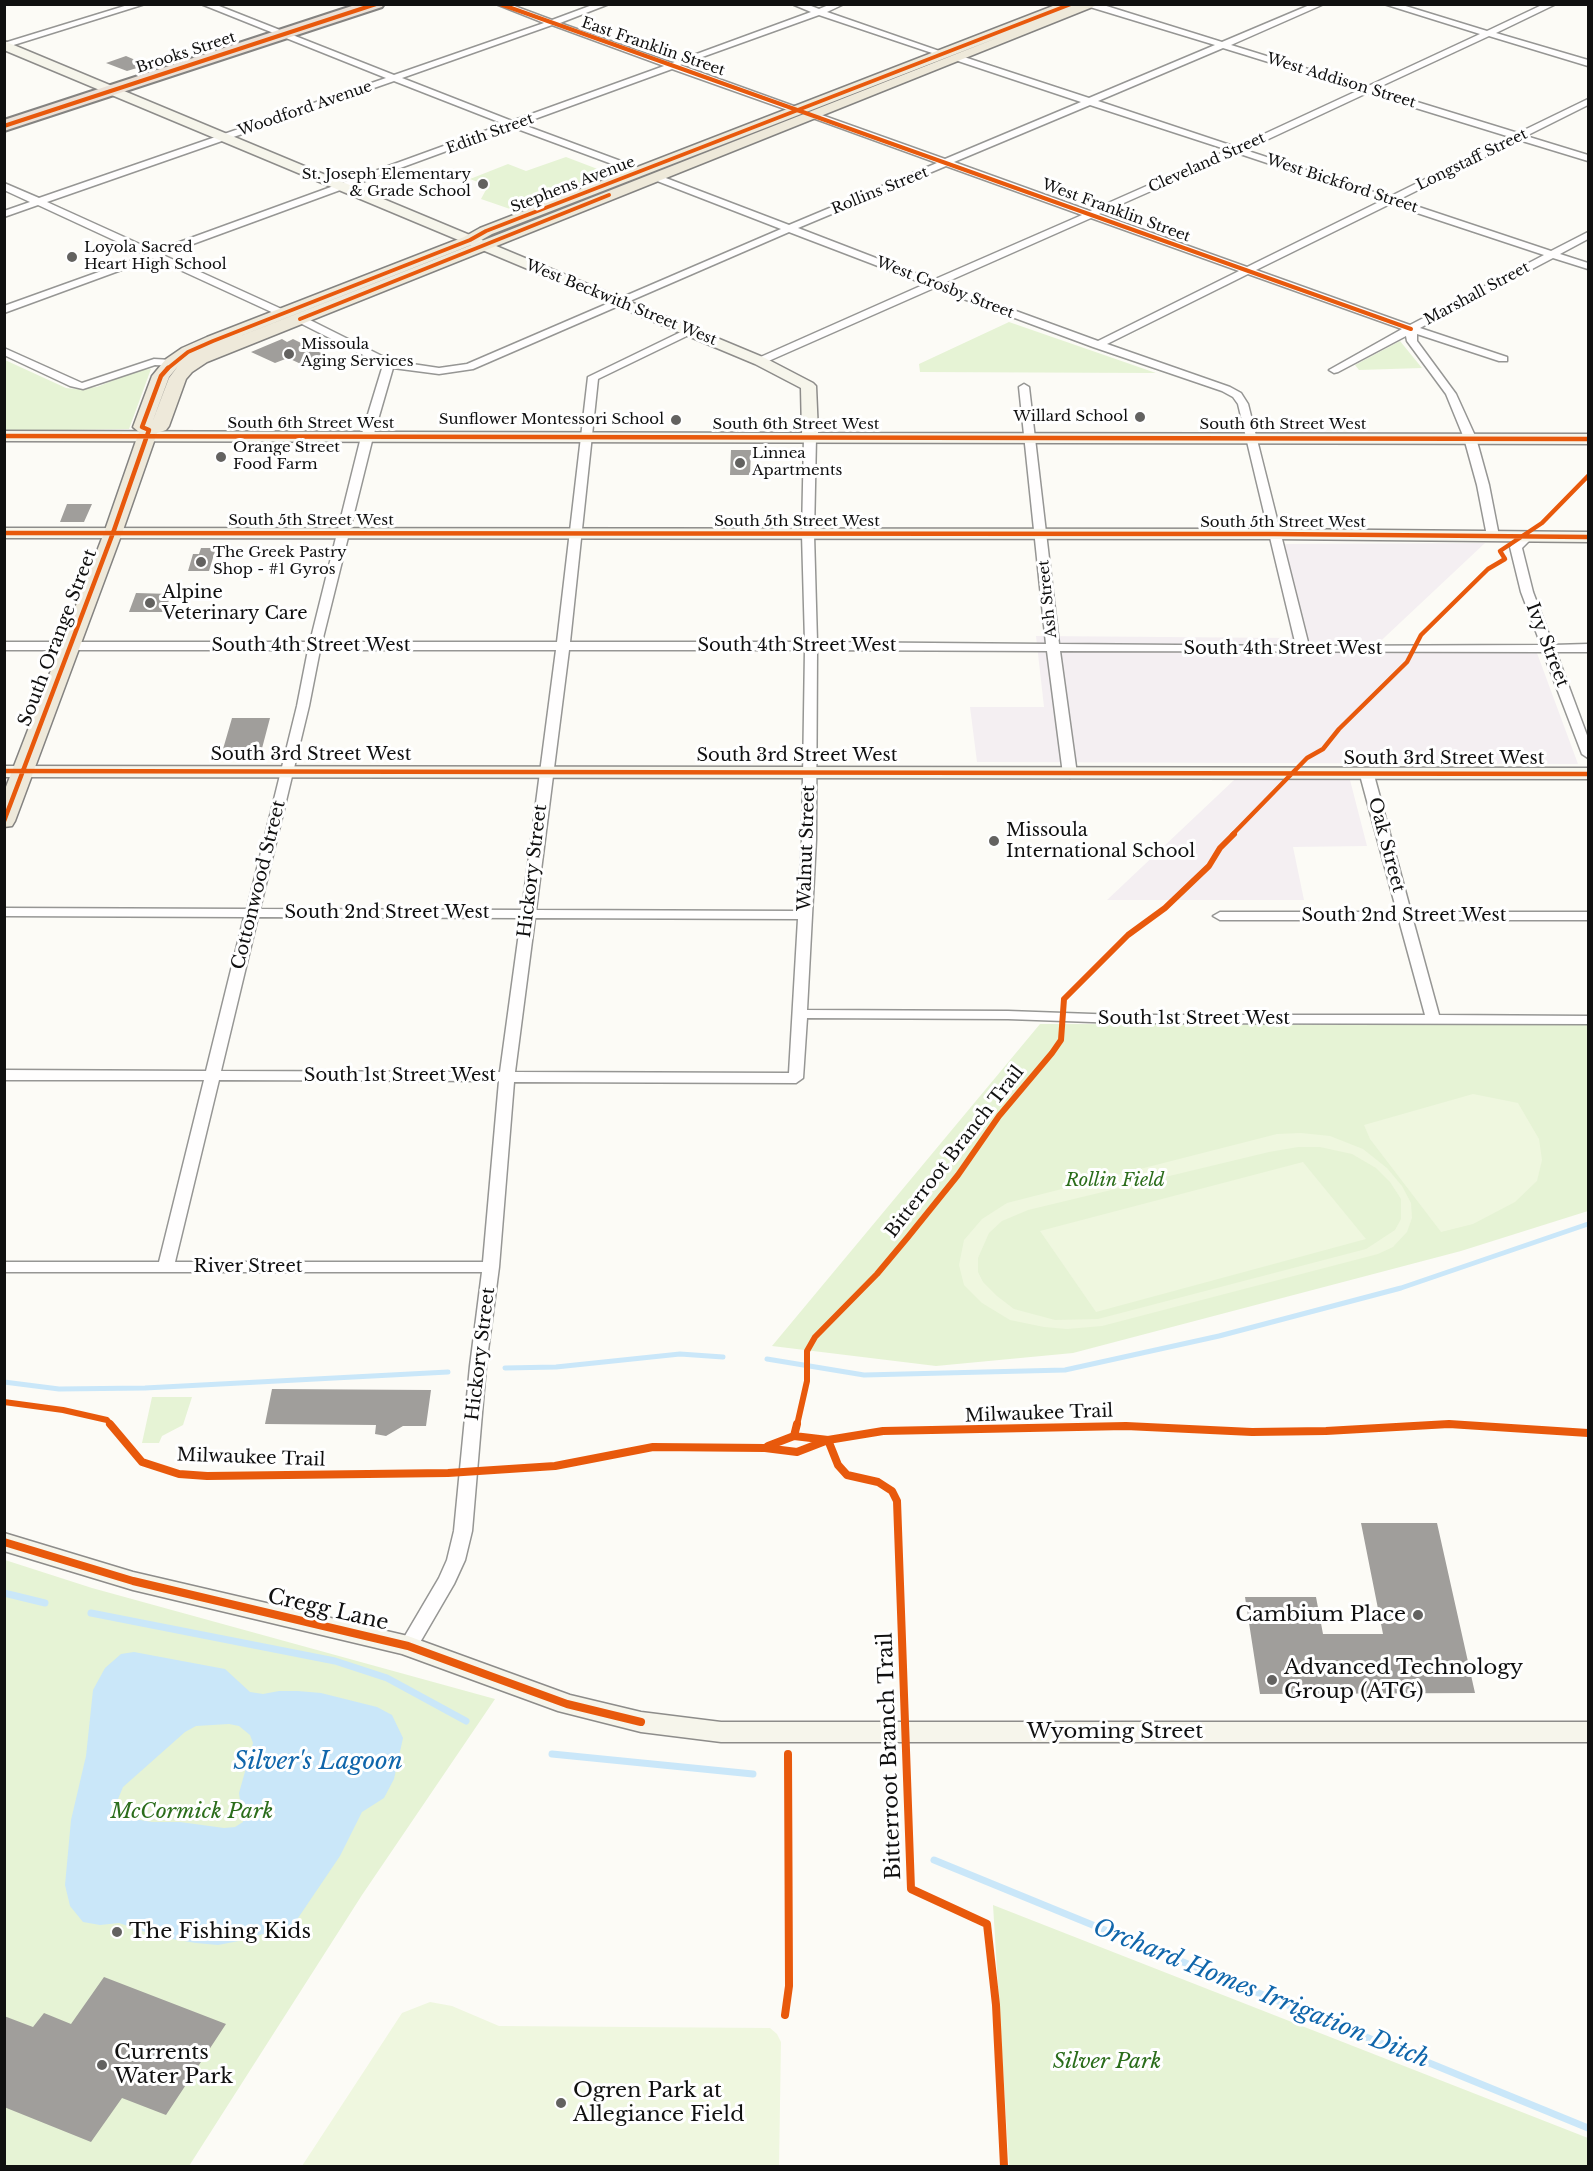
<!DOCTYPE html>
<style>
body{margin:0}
#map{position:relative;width:1593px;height:2171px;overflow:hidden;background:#fcfbf6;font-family:"Libre Baskerville",serif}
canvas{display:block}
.frame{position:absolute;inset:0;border:6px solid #101010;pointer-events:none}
</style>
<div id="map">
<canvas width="1593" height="2171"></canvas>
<div class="frame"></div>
</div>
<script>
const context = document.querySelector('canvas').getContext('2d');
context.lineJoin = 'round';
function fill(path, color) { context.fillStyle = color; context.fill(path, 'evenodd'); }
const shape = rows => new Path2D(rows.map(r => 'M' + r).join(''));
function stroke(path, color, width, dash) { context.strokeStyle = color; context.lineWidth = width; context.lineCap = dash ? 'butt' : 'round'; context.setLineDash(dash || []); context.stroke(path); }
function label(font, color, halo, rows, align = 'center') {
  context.font = font + ' "Libre Baskerville",serif'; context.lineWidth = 6; context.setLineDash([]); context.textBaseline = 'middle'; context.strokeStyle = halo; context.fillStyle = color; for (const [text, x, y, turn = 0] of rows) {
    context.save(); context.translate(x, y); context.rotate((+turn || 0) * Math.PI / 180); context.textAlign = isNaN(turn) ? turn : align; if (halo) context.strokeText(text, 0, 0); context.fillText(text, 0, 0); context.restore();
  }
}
const industrial = shape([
 [1485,543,1369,652,1537,653,1578,764,977,762,970,707,1044,707,1036,636,1291,638,1281,544],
 [1234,780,1350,780,1367,846,1293,847,1304,900,1107,900]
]);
const green = shape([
 [759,129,763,129,553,213,550,212],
 [566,157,608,173,513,210,481,199,488,186,470,179,508,164,526,171],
 [1009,322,1156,373,920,372,919,364],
 [1400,341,1422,368,1359,370,1355,365],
 [5,360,66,388,75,389,97,387,138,370,151,369,129,429,5,431],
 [1040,1024,1588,1025,1588,1211,1461,1251,1073,1353,936,1366,772,1346],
 [152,1397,192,1397,183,1425,162,1436,159,1443,142,1443],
 [5,1560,92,1588,495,1699,362,1895,189,2166,5,2166],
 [993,1905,1588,2138,1588,2166,1009,2166]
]);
const pitch = shape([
 [1473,1094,1518,1103,1539,1139,1542,1160,1537,1181,1515,1202,1473,1224,1441,1232,1370,1139,1364,1125],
 [1301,1133,1330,1136,1363,1149,1387,1168,1402,1186,1411,1203,1412,1218,1407,1232,1393,1247,1378,1254,1102,1326,1067,1329,1044,1327,1010,1320,982,1303,964,1285,959,1265,964,1240,982,1219,1007,1203,1277,1134],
 [1298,1147,1320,1147,1352,1154,1376,1168,1390,1182,1401,1199,1401,1219,1395,1230,1366,1249,1098,1319,1055,1320,1014,1309,997,1296,983,1282,978,1272,978,1258,989,1233,1002,1221,1028,1210,1269,1152],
 [1303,1162,1366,1239,1096,1312,1040,1231],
 [430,2002,452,2006,499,2026,770,2028,777,2034,781,2042,779,2166,302,2166,402,2013]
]);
const water = shape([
 [134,1652,225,1669,250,1692,263,1694,279,1691,298,1691,321,1693,377,1707,392,1715,403,1738,394,1779,384,1798,362,1812,340,1856,294,1924,244,1940,218,1945,196,1943,160,1937,119,1923,100,1925,83,1922,70,1906,65,1885,71,1820,86,1756,93,1690,105,1668,121,1654],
 [229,1724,239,1726,250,1735,253,1743,239,1793,243,1822,235,1827,224,1828,180,1822,152,1822,134,1819,120,1811,116,1804,123,1787,185,1732,196,1726]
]);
const streamFar1 = shape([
 [767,1359,864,1375,1065,1370,1219,1336,1401,1288,1588,1224],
 [505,1368,556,1367,680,1354,723,1357],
 [4,1382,59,1389,145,1388,448,1372]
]);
const stream = shape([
 [4,1593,45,1603],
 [91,1613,335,1661,387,1678,466,1721],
 [552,1754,753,1774],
 [934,1860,1588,2128]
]);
const building = shape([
 [126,56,147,65,127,71,106,63],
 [282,339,287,342,293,339,327,356,303,365,288,358,275,363,251,352],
 [731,450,751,450,750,475,730,475],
 [67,504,92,504,84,522,60,522],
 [201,548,216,548,209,571,188,571,193,554,199,554],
 [136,593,171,594,165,612,129,612],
 [232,718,270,718,260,756,221,756],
 [272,1389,431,1390,426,1426,403,1426,386,1436,375,1434,376,1425,265,1424],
 [1361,1523,1437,1523,1475,1693,1260,1694,1245,1597,1316,1597,1323,1634,1383,1634],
 [104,1977,226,2024,166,2115,122,2098,91,2142,4,2107,4,2016,33,2027,44,2013,71,2024]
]);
const street = shape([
 [131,4,145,4,4,48,4,43,131,4],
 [201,4,214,4,394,75,544,23,496,4,509,4,552,20,595,4,609,4,560,23,672,63,811,12,792,4,806,4,819,9,831,4,844,4,827,12,948,54,941,56,819,15,680,65,802,109,802,113,796,113,672,69,521,124,645,170,645,174,639,174,512,127,163,255,286,311,286,315,278,315,154,258,4,313,4,306,146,255,38,205,4,217,4,211,30,202,4,190,4,183,39,198,386,78,201,4],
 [552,25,664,66,512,121,402,78,552,25],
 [394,81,504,124,155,251,47,202,394,81],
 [1089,4,1100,4,1222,42,1312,4,1324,4,1231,45,1366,87,1480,34,1384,4,1399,4,1487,31,1544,4,1556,4,1496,33,1588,60,1588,66,1489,36,1375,89,1518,133,1588,99,1588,105,1526,136,1588,155,1588,161,1519,140,1398,200,1551,251,1588,232,1588,239,1560,254,1588,263,1588,269,1553,258,1420,328,1507,357,1507,361,1499,361,1417,334,1417,341,1456,394,1476,438,1489,485,1499,536,1497,538,1493,540,1487,536,1477,485,1464,438,1446,394,1407,341,1406,336,1338,372,1334,373,1329,370,1402,329,1248,274,1107,344,1230,387,1241,393,1248,404,1309,646,1541,645,1521,592,1510,547,1523,535,1531,535,1533,537,1522,548,1533,592,1553,645,1588,644,1588,652,1556,652,1588,738,1588,758,1582,754,1543,652,1060,651,1077,774,1070,778,1063,774,1047,651,817,650,816,840,807,1010,1008,1011,1120,1015,1425,1015,1399,920,1220,920,1213,916,1220,912,1397,912,1360,775,1367,771,1374,775,1411,912,1588,912,1588,920,1413,920,1439,1015,1588,1016,1588,1024,1120,1023,1008,1019,807,1018,803,1078,796,1083,514,1082,499,1267,486,1366,472,1531,465,1560,454,1584,415,1651,408,1653,401,1651,399,1646,439,1578,447,1560,454,1531,470,1366,482,1272,4,1272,4,1262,159,1262,204,1080,4,1080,4,1070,206,1071,244,917,4,916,4,908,247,909,297,706,308,650,4,650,4,642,310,642,361,437,383,365,296,321,296,317,304,317,392,361,439,368,467,364,781,229,652,179,652,175,658,175,789,225,937,163,810,117,810,113,816,113,945,159,1081,102,955,60,955,56,961,56,1089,98,1215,45,1090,7,1089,4],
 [1223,48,1359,90,1236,147,1098,101,1223,48],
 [1367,93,1510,137,1389,197,1245,150,1367,93],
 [1090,105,1228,150,1090,211,954,162,1090,105],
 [1237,153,1381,201,1247,267,1099,214,1237,153],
 [946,166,1082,215,933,280,798,228,946,166],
 [1390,204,1544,255,1410,325,1256,270,1390,204],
 [1091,218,1239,271,1098,341,942,284,1091,218],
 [789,232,925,284,756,359,756,363,764,363,934,288,1093,347,1222,391,1233,397,1238,404,1296,646,1059,644,1029,387,1024,384,1019,387,1046,644,817,642,814,534,816,437,810,434,804,437,802,534,805,642,570,642,598,379,693,333,694,331,689,328,588,377,557,642,322,642,373,437,393,368,439,374,473,369,789,232],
 [320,650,556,650,522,910,260,909,309,706,320,650],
 [569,650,805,650,802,840,798,911,536,910,569,650],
 [258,917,521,918,500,1072,221,1071,258,917],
 [535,918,798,919,789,1073,515,1072,535,918],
 [219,1080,499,1081,483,1262,175,1262,219,1080],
 [4,348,82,383,154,359,172,360,177,363,172,366,155,365,83,389,70,386,4,355,4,348]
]);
const secondary = shape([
 [4,41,765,358,813,383,816,386,818,433,1588,434,1588,444,4,441,4,431,802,433,801,388,755,364,4,50,4,41],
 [4,528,1274,529,1588,532,1588,542,1274,539,4,538,4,528],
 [4,766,1588,768,1588,779,4,777,4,766],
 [4,1533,133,1572,408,1636,570,1695,641,1712,721,1722,1588,1722,1588,1742,721,1742,641,1732,558,1711,402,1654,133,1590,4,1551,4,1533]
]);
const primary = shape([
 [1058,4,1100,4,207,362,192,372,186,379,169,426,166,430,157,433,122,533,15,821,12,826,4,827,4,792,104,533,139,432,133,427,152,376,166,359,182,348,207,337,464,237,480,228,1058,4],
 [1002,36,210,348,476,243,492,234,1002,36],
 [178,366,169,378,152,423,169,377,178,366]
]);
const highway = shape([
 [358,4,384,4,382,7,4,131,4,120,358,4]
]);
const cyclewayFar3 = shape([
 [500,4,1411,329],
 [4,126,376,4],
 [300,319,609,195],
 [167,369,188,352,213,341,470,240,486,231,1071,4]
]);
const cyclewayFar2 = shape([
 [4,436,1588,439],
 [4,533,1274,534,1588,537],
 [4,771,1588,774],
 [4,821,113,533,149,430,142,427,161,376,168,368],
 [1232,835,1307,758,1323,749,1339,729,1407,662,1421,635,1488,569,1505,559,1500,551,1542,523,1588,476]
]);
const cyclewayFar1 = shape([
 [4,1402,63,1410,107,1420,111,1425],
 [797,1425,807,1381,807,1351,815,1337,877,1274,908,1237,958,1175,999,1116,1052,1053,1061,1040,1064,999,1128,935,1165,908,1209,866,1220,848,1234,834],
 [1424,1425,1471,1425]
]);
const cycleway = shape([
 [110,1424,142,1462,179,1474,207,1476,448,1473,555,1466,653,1447,765,1448,797,1452,828,1440,883,1431,1126,1426,1252,1432,1326,1431,1449,1424,1588,1433],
 [794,1436,828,1440,838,1465,847,1475,878,1482,892,1491,897,1501,911,1889,987,1924,996,2005,1004,2166],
 [768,1446,794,1436,797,1424],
 [4,1542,133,1581,408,1646,567,1704,641,1722],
 [785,2015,789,1986,788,1754]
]);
const markers = [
 [483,184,6,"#636260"],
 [72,257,6,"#636260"],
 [289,354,6,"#636260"],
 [1140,417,6,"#636260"],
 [676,420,6,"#636260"],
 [221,457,6,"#636260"],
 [740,463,6,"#636260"],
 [201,562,6,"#636260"],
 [150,603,6,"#636260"],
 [994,841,6,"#636260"],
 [1418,1615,6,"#636260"],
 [1272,1680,6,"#636260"],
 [117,1932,6,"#636260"],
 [102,2065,6,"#636260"],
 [561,2103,6,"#636260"]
];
const farStreetnames = [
 ["East Franklin Street",653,47,19],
 ["Brooks Street",186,53,-18],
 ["West Addison Street",1341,81,17],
 ["Woodford Avenue",305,109,-19],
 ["Edith Street",490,134,-20],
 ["Longstaff Street",1472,160,-26],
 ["Cleveland Street",1207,163,-24],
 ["West Bickford Street",1342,184,18],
 ["Stephens Avenue",573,185,-21],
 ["Rollins Street",880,191,-22],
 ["West Franklin Street",1116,211,20],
 ["West Crosby Street",945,288,21],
 ["Marshall Street",1477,294,-28],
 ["West Beckwith Street West",621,303,22],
 ["South 6th Street West",311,424],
 ["South 6th Street West",796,425],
 ["South 6th Street West",1283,425],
 ["South 5th Street West",311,521],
 ["South 5th Street West",797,522],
 ["South 5th Street West",1283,523],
 ["Ash Street",1048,599,-96]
];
const farPoinames = [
 ["St. Joseph Elementary",471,175,"right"],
 ["& Grade School",471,192,"right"],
 ["Loyola Sacred",84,248],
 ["Heart High School",84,265],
 ["Missoula",301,345],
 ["Aging Services",301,362],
 ["Willard School",1128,417,"right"],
 ["Sunflower Montessori School",664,420,"right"],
 ["Orange Street",233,448],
 ["Food Farm",233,465],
 ["Linnea",752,454],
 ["Apartments",752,471],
 ["The Greek Pastry",213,553],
 ["Shop - #1 Gyros",213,570]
];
const poiNames = [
 ["Alpine",162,593],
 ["Veterinary Care",162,614],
 ["Missoula",1006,831],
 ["International School",1006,852]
];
const streetNames = [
 ["South Orange Street",58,638,-69],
 ["Ivy Street",1547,645,69],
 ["South 4th Street West",311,646],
 ["South 4th Street West",797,646],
 ["South 4th Street West",1283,649],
 ["South 3rd Street West",311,755],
 ["South 3rd Street West",797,756],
 ["South 3rd Street West",1444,759],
 ["Oak Street",1386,845,75],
 ["Walnut Street",807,848,-88],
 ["Hickory Street",533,871,-83],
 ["Cottonwood Street",259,885,-76],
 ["South 2nd Street West",387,913],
 ["South 2nd Street West",1404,916],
 ["South 1st Street West",1194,1019],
 ["South 1st Street West",400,1076],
 ["Bitterroot Branch Trail",955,1152,-52],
 ["River Street",248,1267],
 ["Hickory Street",481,1354,-83],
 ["Milwaukee Trail",1039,1414,-2],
 ["Milwaukee Trail",251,1458,2]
];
const parkNames = [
 ["Rollin Field",1115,1181]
];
const nearStreetnames = [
 ["Cregg Lane",328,1610,13],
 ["Wyoming Street",1115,1732],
 ["Bitterroot Branch Trail",890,1756,-92]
];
const nearPoinames = [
 ["Cambium Place",1406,1615,"right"],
 ["Advanced Technology",1284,1668],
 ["Group (ATG)",1284,1692],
 ["The Fishing Kids",129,1932],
 ["Currents",114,2053],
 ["Water Park",114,2077],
 ["Ogren Park at",573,2091],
 ["Allegiance Field",573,2115]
];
const nearParknames = [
 ["McCormick Park",192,1812],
 ["Silver Park",1107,2062]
];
const nearWaternames = [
 ["Silver's Lagoon",318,1762],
 ["Orchard Homes Irrigation Ditch",1261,1994,22]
];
fill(industrial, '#f4eff2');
fill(green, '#e6f3d5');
fill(pitch, '#eff7df');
fill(water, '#cae7f9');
stroke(streamFar1, '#cae7f9', 5);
stroke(stream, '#cae7f9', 7);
fill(building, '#a09e9b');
stroke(street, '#969694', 3);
stroke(secondary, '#8d8c8a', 3);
stroke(primary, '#848381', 3);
stroke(highway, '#848381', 4);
fill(street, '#fffefe');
fill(secondary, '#f6f5eb');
fill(primary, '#eee9da');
fill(highway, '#ebe1d7');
stroke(cyclewayFar3, '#e8590c', 4);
stroke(cyclewayFar2, '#e8590c', 4.5);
stroke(cyclewayFar1, '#e8590c', 6);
stroke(cycleway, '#e8590c', 8);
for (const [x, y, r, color] of markers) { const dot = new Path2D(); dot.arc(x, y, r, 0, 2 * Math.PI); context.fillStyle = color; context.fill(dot); stroke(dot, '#fff', 2); }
label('15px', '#101010', '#fff', farStreetnames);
label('15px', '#101010', '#fff', farPoinames, 'left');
label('18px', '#101010', '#fff', poiNames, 'left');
label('18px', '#101010', '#fff', streetNames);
label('italic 18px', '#2b6d1b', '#fff', parkNames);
label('21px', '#101010', '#fff', nearStreetnames);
label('21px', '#101010', '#fff', nearPoinames, 'left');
label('italic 21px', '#2b6d1b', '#fff', nearParknames);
label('italic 24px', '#1066ab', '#fff', nearWaternames);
</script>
